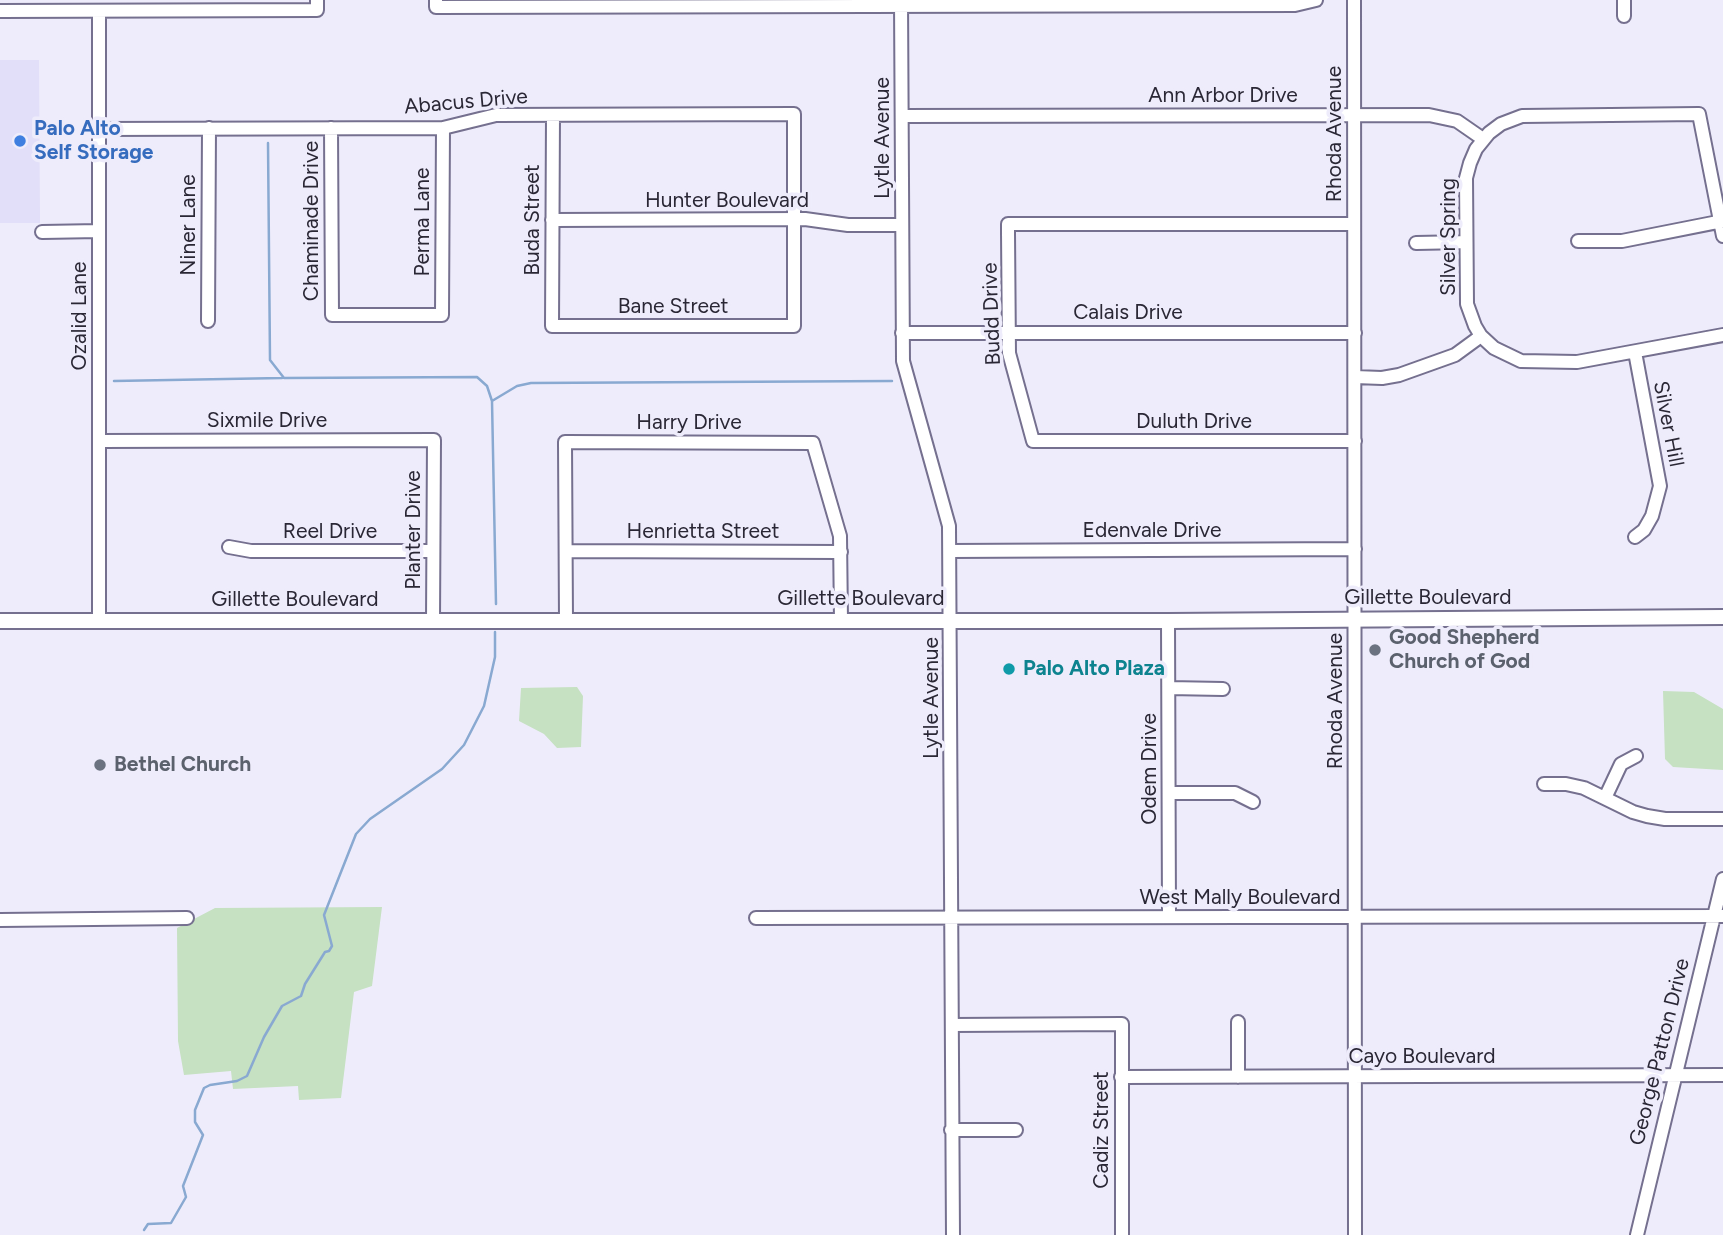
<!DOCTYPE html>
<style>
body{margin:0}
canvas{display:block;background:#eeecfb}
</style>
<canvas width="1723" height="1235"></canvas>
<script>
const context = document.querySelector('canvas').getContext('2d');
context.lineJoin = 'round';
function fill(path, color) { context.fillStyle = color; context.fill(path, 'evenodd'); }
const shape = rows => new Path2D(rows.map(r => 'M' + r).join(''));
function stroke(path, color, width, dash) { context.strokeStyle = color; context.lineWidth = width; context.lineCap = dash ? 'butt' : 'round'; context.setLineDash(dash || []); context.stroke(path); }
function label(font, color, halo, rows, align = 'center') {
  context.font = font + ' Figtree,sans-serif'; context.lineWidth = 7; context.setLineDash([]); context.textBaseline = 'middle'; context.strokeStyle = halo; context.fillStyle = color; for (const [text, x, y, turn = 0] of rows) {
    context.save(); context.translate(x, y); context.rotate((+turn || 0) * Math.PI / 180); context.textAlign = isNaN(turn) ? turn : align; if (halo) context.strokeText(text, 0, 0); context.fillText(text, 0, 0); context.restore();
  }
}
const built = shape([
 [0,60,39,60,40,223,0,223]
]);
const green = shape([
 [577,687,583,696,581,747,557,748,544,734,519,721,521,688],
 [1663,691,1694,692,1723,709,1723,770,1673,767,1665,759],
 [382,907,372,986,354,992,341,1098,299,1100,298,1086,233,1089,231,1071,184,1075,178,1041,177,928,215,908]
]);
const stream = shape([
 [268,143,270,360,284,378,477,377,487,386,492,401,496,604],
 [114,381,282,378],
 [492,401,517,386,531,383,892,381],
 [144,1230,148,1224,171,1223,186,1197,183,1186,203,1135,195,1122,195,1110,204,1088,210,1085,237,1081,247,1076,264,1037,282,1006,301,996,305,984,325,952,329,951,332,946,324,915,356,834,370,819,442,769,464,745,484,706,495,657,495,632]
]);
const minor = shape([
 [436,0,436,7,1295,5,1316,0],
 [901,0,903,361,949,526,953,1235],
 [1354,0,1355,1235],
 [1624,0,1624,16],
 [0,11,317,10,317,0],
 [99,11,99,621],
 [902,116,1429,115,1457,121,1483,139],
 [331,128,332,315,442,315,443,128],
 [99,129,443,128,496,115,794,114,794,326,552,326,553,115],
 [552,220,805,219,848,225,902,225],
 [1354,224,1008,224,1008,232,1009,353,1033,441,1355,441],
 [42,232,99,231],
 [1723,236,1699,114,1522,116,1501,124,1489,133,1476,149,1470,163,1466,178,1467,304,1475,326,1481,336,1494,348,1521,361,1577,362,1723,335],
 [1578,241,1622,241,1723,221],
 [1416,243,1466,242],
 [208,321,209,128],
 [902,333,1355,333],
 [1635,352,1660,486,1652,516,1644,530,1635,537],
 [1355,377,1382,378,1399,375,1455,355,1481,336],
 [100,441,434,440,433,621],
 [229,547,251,551,432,551],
 [566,551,841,552],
 [950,551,1355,549],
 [566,621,565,442,813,443,840,536,841,621],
 [1168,621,1169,917],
 [1169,688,1223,689],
 [1544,784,1566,784,1584,788,1633,812,1647,816,1665,819,1723,819],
 [1169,793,1235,793,1253,802],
 [1605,798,1621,764,1636,756],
 [756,918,1723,916],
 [0,920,187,918],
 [952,1025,1122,1024,1122,1235],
 [1121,1077,1723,1075],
 [1238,1077,1238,1022],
 [951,1130,1016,1130],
 [1637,1235,1723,879]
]);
const major = shape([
 [0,621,1168,621,1723,617]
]);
const markers = [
 [20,141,7,"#3f7fe0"],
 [1375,650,7,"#6b7280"],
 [1009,669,7,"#0f9aa8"],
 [100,765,7,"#6b7280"]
];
const streetNames = [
 ["Ann Arbor Drive",1223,96],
 ["Abacus Drive",466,102,-5],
 ["Rhoda Avenue",1335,134,-90],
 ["Lytle Avenue",883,138,-90],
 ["Hunter Boulevard",727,201],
 ["Buda Street",533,220,-90],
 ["Chaminade Drive",312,221,-90],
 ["Perma Lane",423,222,-90],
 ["Niner Lane",189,225,-90],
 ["Silver Spring",1449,237,-90],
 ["Bane Street",673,307],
 ["Calais Drive",1128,313],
 ["Budd Drive",992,314,-92],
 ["Ozalid Lane",80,316,-90],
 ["Sixmile Drive",267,421],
 ["Duluth Drive",1194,422],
 ["Harry Drive",689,423],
 ["Silver Hill",1668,424,79],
 ["Planter Drive",414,530,-90],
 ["Edenvale Drive",1152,531],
 ["Reel Drive",330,532],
 ["Henrietta Street",703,532],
 ["Gillette Boulevard",1428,598],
 ["Gillette Boulevard",861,599],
 ["Gillette Boulevard",295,600],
 ["Lytle Avenue",932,698,-90],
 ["Rhoda Avenue",1336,701,-90],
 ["Odem Drive",1150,769,-90],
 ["West Mally Boulevard",1240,898],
 ["George Patton Drive",1660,1052,-76],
 ["Cayo Boulevard",1422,1057],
 ["Cadiz Street",1102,1130,-90]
];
const shopNames = [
 ["Palo Alto",34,129],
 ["Self Storage",34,153]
];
const worshipNames = [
 ["Good Shepherd",1389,638],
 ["Church of God",1389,662],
 ["Bethel Church",114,765]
];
const cultureNames = [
 ["Palo Alto Plaza",1023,669]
];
fill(built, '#e2dff9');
fill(green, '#c6e1c2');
stroke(stream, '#89a9d1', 2.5);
stroke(minor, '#75708f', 16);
stroke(major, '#75708f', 18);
stroke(minor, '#fff', 12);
stroke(major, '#fff', 14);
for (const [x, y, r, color] of markers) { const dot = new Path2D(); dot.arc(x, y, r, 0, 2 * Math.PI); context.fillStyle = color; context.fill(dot); stroke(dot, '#eeecfb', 2.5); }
label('21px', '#2a2735', '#eeecfb', streetNames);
label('bold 21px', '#366cbe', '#eeecfb', shopNames, 'left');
label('bold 21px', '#5b616d', '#eeecfb', worshipNames, 'left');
label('bold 21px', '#0d838f', '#eeecfb', cultureNames, 'left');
</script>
